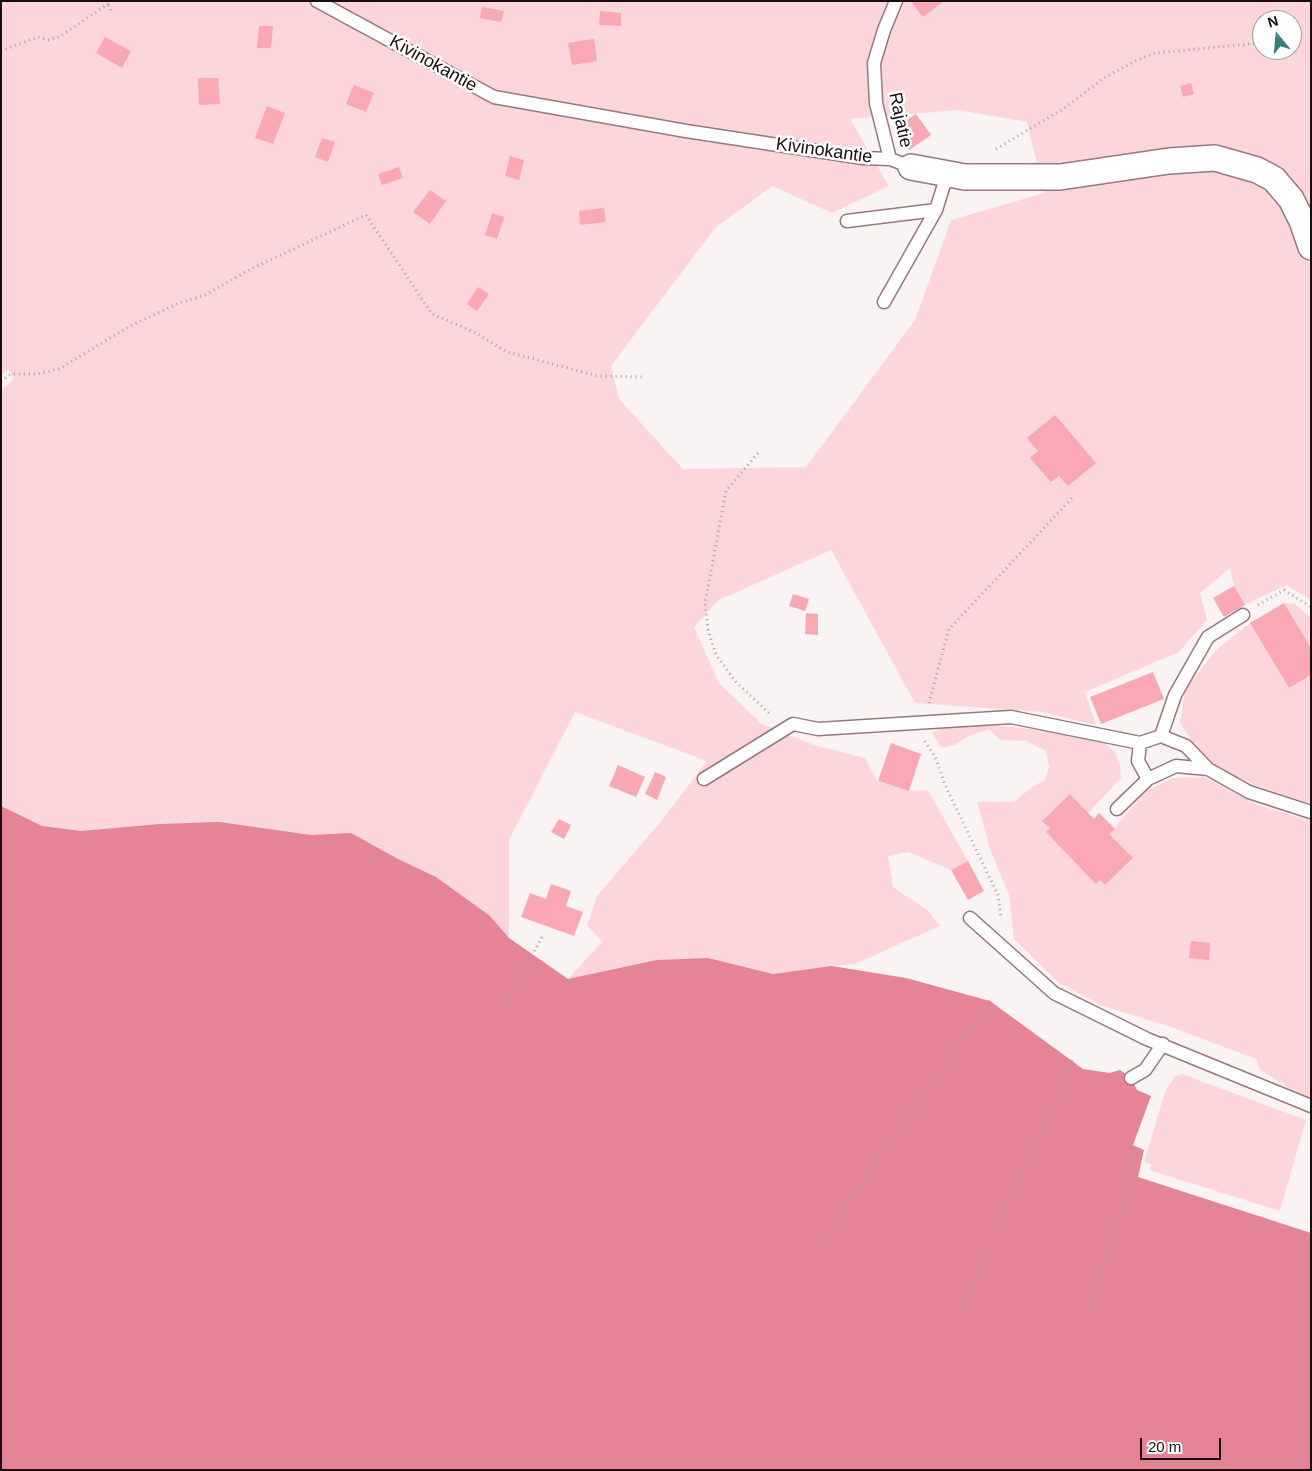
<!DOCTYPE html>
<style>
body{margin:0}
#map{position:relative;width:1312px;height:1471px;overflow:hidden;background:#faf3f3;font-family:Arial,sans-serif}
canvas{display:block}
.frame{position:absolute;inset:0;border:2px solid #190d0f;pointer-events:none}
.north{position:absolute;left:1252px;top:10px;width:50px;height:50px;box-sizing:border-box;background:#fff;border:1px solid #a39e9f;border-radius:50%;rotate:343deg;font-size:14px;font-weight:700;line-height:20px;text-align:center;color:#190d0f}
.north::after{content:'';display:block;margin:auto;width:18px;height:22px;background:#38807b;clip-path:polygon(50% 0,100% 100%,50% 72%,0 100%)}
.scale{position:absolute;left:1140px;top:1438px;width:81px;height:22px;box-sizing:border-box;border:2px solid #190d0f;border-top:0;padding-left:6px;font-size:15px;line-height:18px;white-space:nowrap;color:#190d0f;-webkit-text-stroke:4px #fff;paint-order:stroke}
</style>
<div id="map">
<canvas width="1312" height="1471"></canvas>
<div class="frame"></div>
<div class="north">N</div>
<div class="scale">20 m</div>
</div>
<script>
const context = document.querySelector('canvas').getContext('2d');
context.lineJoin = 'round';
function fill(path, color) { context.fillStyle = color; context.fill(path, 'evenodd'); }
const shape = rows => new Path2D(rows.map(r => 'M' + r).join(''));
function stroke(path, color, width, dash) { context.strokeStyle = color; context.lineWidth = width; context.lineCap = dash ? 'butt' : 'round'; context.setLineDash(dash || []); context.stroke(path); }
function label(font, color, halo, rows, align = 'center') {
  context.font = font + ' Arial,sans-serif'; context.lineWidth = 5; context.setLineDash([]); context.textBaseline = 'middle'; context.strokeStyle = halo; context.fillStyle = color; for (const [text, x, y, turn = 0] of rows) {
    context.save(); context.translate(x, y); context.rotate((+turn || 0) * Math.PI / 180); context.textAlign = isNaN(turn) ? turn : align; if (halo) context.strokeText(text, 0, 0); context.fillText(text, 0, 0); context.restore();
  }
}
const green = shape([
 [1,1,1311,1,1311,600,1286,585,1245,605,1234,586,1230,568,1200,593,1207,620,1179,652,1085,692,1096,725,1041,712,915,703,831,550,719,600,694,627,719,683,762,724,814,745,865,758,878,782,909,791,928,790,968,861,951,870,908,852,888,856,893,887,927,910,940,926,855,964,832,966,809,992,546,985,550,967,568,979,602,942,587,925,597,896,662,820,707,761,575,712,509,840,509,938,1,865,1,390,14,379,9,370,1,375],
 [1262,20,1292,20,1292,50,1262,50],
 [959,110,1027,122,1044,193,951,220,915,320,806,467,683,469,619,399,611,366,715,228,772,186,832,213,889,186,850,119],
 [1284,603,1294,603,1311,618,1311,648],
 [1250,623,1289,688,1311,675,1311,804,1255,785,1214,766,1193,743,1180,723,1185,690,1216,650],
 [979,724,1062,732,1103,742,1114,751,1120,763,1121,778,1088,813,1070,794,1043,821,1050,828,1046,832,1105,885,1133,859,1109,834,1146,791,1173,778,1204,777,1255,804,1311,821,1311,1098,1298,1093,1260,1070,1256,1059,1168,1026,1102,1006,1059,983,1014,939,1009,895,990,849,977,802,1014,802,1032,787,1045,780,1049,767,1046,751,1026,741,1000,740,989,729,969,736,954,745,942,748,932,733,943,727],
 [1182,1074,1306,1120,1280,1211,1149,1170,1152,1164,1144,1162,1165,1092,1175,1076]
]);
const water = shape([
 [1,806,42,826,81,831,160,824,219,822,311,835,351,833,398,859,436,877,490,916,509,938,568,979,657,960,708,958,773,974,832,966,906,978,990,1001,1083,1069,1110,1073,1120,1070,1131,1078,1137,1090,1151,1096,1133,1145,1144,1150,1138,1177,1311,1233,1311,1470,1,1470]
]);
const building = shape([
 [915,1,944,1,923,17,912,3],
 [482,7,504,11,501,22,480,18],
 [600,11,621,13,621,26,599,25],
 [259,26,273,26,271,48,257,48],
 [105,37,131,51,122,68,96,53],
 [594,39,597,61,572,65,568,43],
 [198,78,218,78,220,104,199,105],
 [1191,83,1194,94,1183,97,1180,86],
 [354,85,374,93,366,112,346,104],
 [267,106,285,113,273,144,255,138],
 [916,114,931,135,909,150,895,128],
 [322,138,335,142,328,162,315,157],
 [510,156,524,160,519,180,505,176],
 [399,167,403,178,382,185,378,174],
 [430,190,446,201,430,224,413,212],
 [604,208,606,222,580,225,579,211],
 [492,213,504,217,497,239,485,235],
 [478,287,489,294,477,311,467,304],
 [1055,415,1096,463,1068,486,1059,476,1051,482,1030,458,1038,451,1027,438],
 [1234,586,1245,605,1224,617,1213,598],
 [793,594,809,599,805,611,789,606],
 [1284,603,1311,648,1311,675,1289,688,1250,623],
 [806,613,818,614,818,635,805,634],
 [1153,672,1164,699,1101,724,1090,697],
 [891,743,921,754,909,791,878,781],
 [618,765,645,777,636,797,609,786],
 [655,772,666,777,657,800,645,794],
 [1070,794,1094,819,1099,813,1115,829,1109,834,1133,858,1105,885,1100,880,1096,884,1046,832,1050,828,1042,821],
 [559,819,571,825,564,839,551,832],
 [968,861,984,891,968,900,951,870],
 [551,884,571,891,566,906,583,912,574,936,521,917,530,893,546,899],
 [1191,941,1210,943,1209,960,1189,958]
]);
const path = shape([
 [108,5,112,13],
 [1,51,38,37,49,40,59,37,112,1],
 [996,149,1063,109,1104,78,1137,60,1155,53,1260,43],
 [1,381,11,374,37,374,59,369,130,326,179,303,205,295,251,269,366,215,432,314,474,332,507,352,598,376,642,377],
 [758,453,726,491,705,603,708,630,716,655,736,682,770,714],
 [1258,605,1284,590,1311,607],
 [929,703,949,629,1073,497],
 [925,741,936,759,945,785,998,895,1001,918],
 [506,1004,542,937],
 [814,1251,990,1001],
 [960,1312,1072,1060],
 [1086,1321,1138,1147]
]);
const service = shape([
 [317,1,494,97,686,131,863,158,890,159,911,167],
 [890,159,876,103,874,63,884,30,896,1],
 [847,221,936,210],
 [884,302,936,210,947,175],
 [1161,736,1175,695,1208,637,1243,615],
 [704,779,793,724,818,729,1011,717,1140,743],
 [1148,779,1176,766,1208,769],
 [1117,809,1148,779,1138,761,1140,743,1161,736,1186,746,1208,769,1249,792,1311,812],
 [970,918,1054,993,1147,1039,1311,1106],
 [1131,1078,1145,1070,1163,1044]
]);
const minor = shape([
 [911,167,965,177,1060,177,1169,161,1215,158,1257,170,1274,179,1291,199,1302,221,1311,247]
]);
const streetNames = [
 ["Kivinokantie",433,64,29],
 ["Rajatie",900,120,78],
 ["Kivinokantie",824,151,8]
];
fill(green, '#fdd6db');
fill(water, '#e58494');
fill(building, '#f9a8b4');
stroke(service, '#97787b', 15);
stroke(minor, '#97787b', 28);
stroke(path, '#a89fa0', 3, [1, 4]);
stroke(service, '#fff', 12);
stroke(minor, '#fff', 25);
label('18px', '#190d0f', '#fff', streetNames);
</script>
